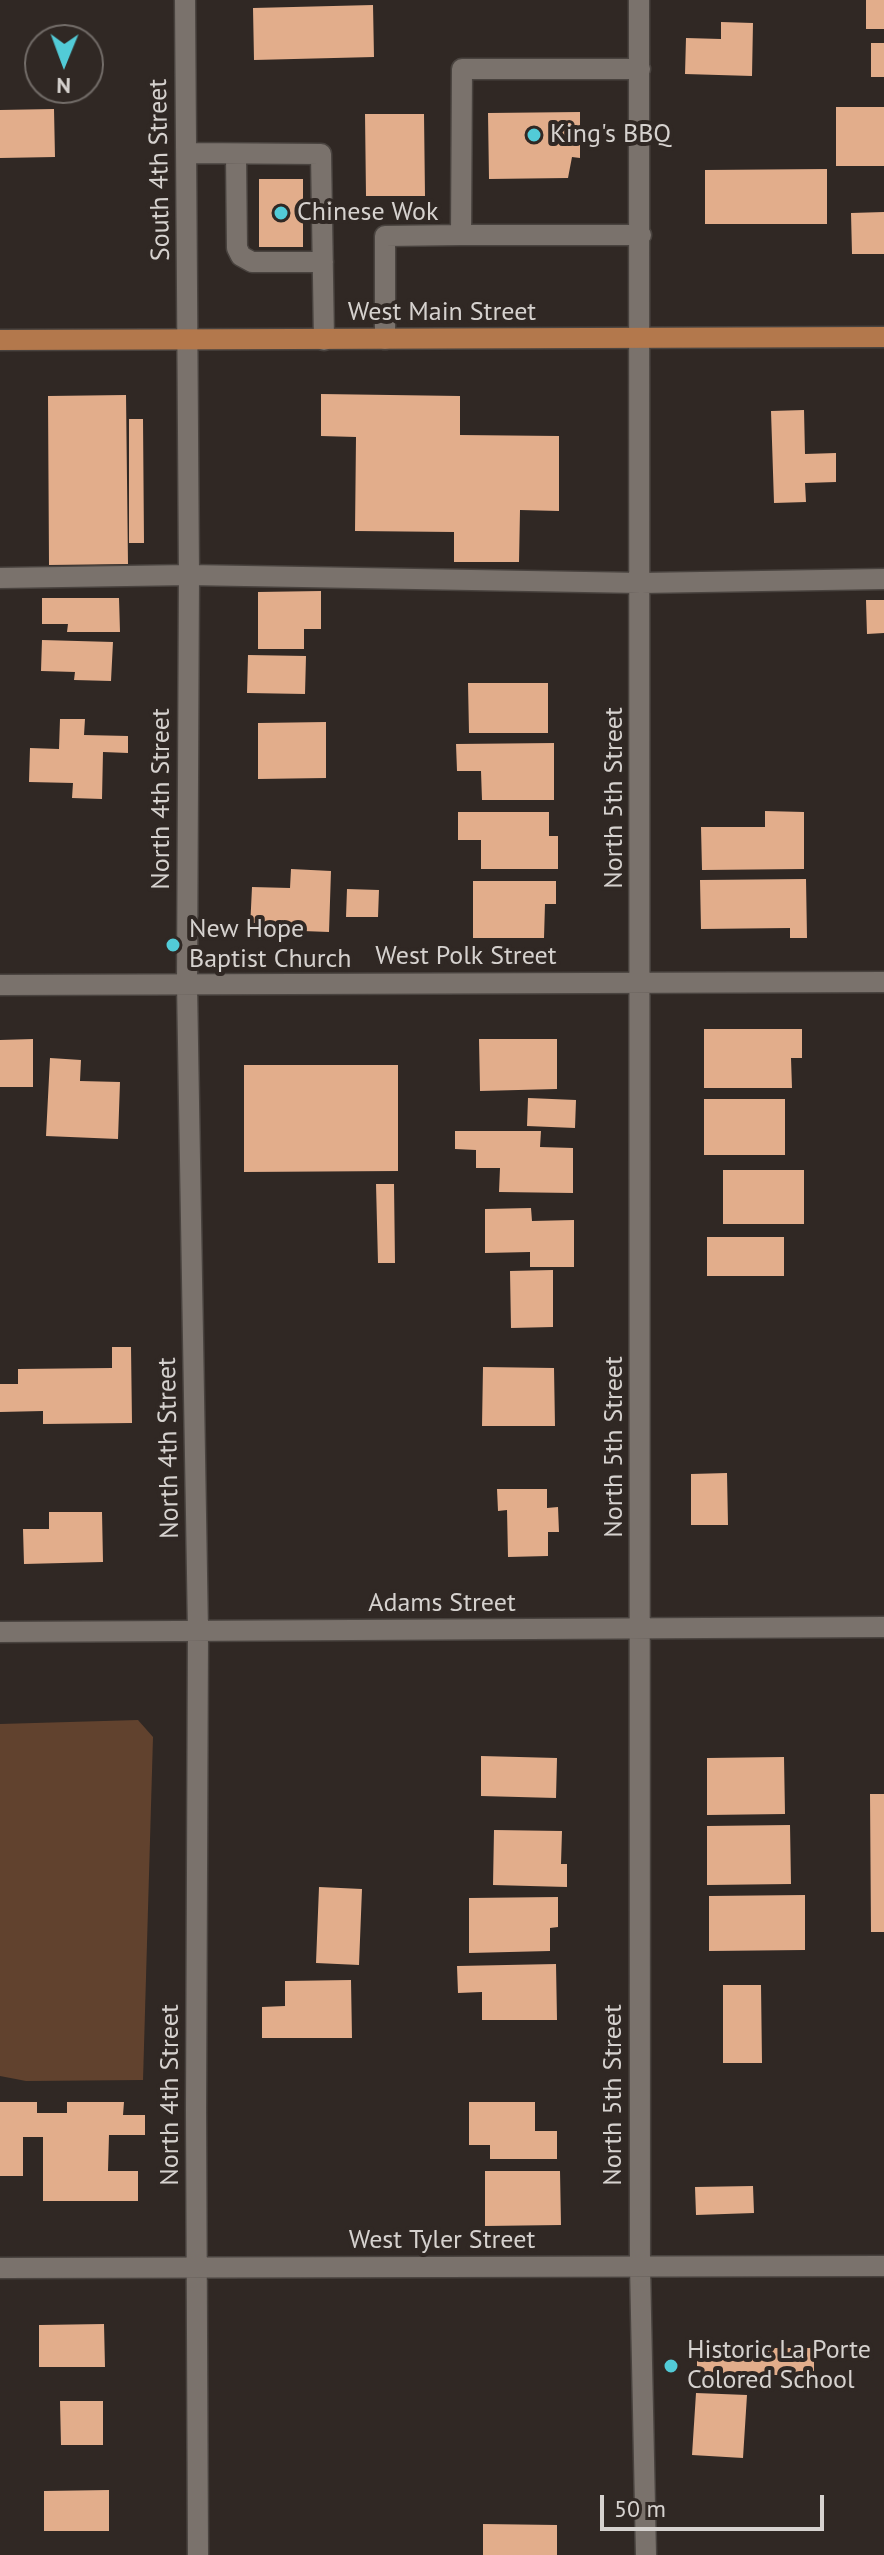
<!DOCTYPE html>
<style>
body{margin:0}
#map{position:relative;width:884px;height:2555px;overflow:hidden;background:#302824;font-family:"PT Sans",sans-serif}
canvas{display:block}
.north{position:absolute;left:24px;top:24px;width:80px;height:80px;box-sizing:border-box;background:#302824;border:2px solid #726c68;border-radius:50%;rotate:181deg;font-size:22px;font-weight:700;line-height:32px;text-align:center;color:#d6d2cf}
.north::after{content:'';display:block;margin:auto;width:28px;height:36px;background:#52cbd7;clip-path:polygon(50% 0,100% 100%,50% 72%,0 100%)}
.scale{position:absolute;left:600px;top:2495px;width:224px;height:36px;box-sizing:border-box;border:4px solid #d6d2cf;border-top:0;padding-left:10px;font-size:24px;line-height:28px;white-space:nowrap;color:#d6d2cf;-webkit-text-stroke:6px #302824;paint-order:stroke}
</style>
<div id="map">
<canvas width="884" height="2555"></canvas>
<div class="north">N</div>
<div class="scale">50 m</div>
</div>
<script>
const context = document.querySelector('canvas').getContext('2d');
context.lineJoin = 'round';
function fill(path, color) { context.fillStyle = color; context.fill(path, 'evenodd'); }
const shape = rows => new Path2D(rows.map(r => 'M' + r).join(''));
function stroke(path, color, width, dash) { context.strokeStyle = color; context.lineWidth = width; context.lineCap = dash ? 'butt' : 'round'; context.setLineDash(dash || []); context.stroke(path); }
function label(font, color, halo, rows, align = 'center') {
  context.font = font + ' "PT Sans",sans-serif'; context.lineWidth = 8; context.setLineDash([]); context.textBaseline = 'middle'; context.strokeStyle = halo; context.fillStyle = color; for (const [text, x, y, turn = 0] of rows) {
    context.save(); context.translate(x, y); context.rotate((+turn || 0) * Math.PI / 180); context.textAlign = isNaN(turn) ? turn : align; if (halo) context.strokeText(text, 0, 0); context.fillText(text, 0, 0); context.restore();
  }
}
const green = shape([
 [138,1720,153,1737,143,2080,26,2081,0,2076,0,1724]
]);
const building = shape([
 [866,0,884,0,884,29,866,29],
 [373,5,374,57,254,60,253,8],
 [721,22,753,23,752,76,685,74,686,38,721,39],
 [871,43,884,43,884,77,871,77],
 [836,107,884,107,884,166,836,166],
 [54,109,55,157,0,158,0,110],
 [580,112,580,158,572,157,568,178,489,179,488,113],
 [365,114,424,114,425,196,366,196],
 [827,169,827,224,705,224,705,170],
 [259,179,303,179,303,247,259,247],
 [884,212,884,254,852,254,851,213],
 [321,394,460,396,460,435,559,436,559,511,520,510,519,562,454,562,454,532,355,531,356,437,321,436],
 [126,395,128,564,49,565,48,396],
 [804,410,805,454,836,453,836,482,805,483,806,502,774,503,771,411],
 [129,419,143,419,144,543,129,543],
 [321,591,321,629,304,629,304,649,258,649,258,592],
 [42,598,119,598,120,632,67,632,68,624,42,624],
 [866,600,884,600,884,633,867,634],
 [42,640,113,642,111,681,74,680,75,672,41,671],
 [248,655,306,656,305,694,247,693],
 [468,683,548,683,548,733,469,733],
 [60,719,85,719,84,735,128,736,128,753,103,752,102,799,72,798,73,783,29,782,30,748,59,749],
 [326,722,326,778,258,779,258,723],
 [554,743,554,800,482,800,481,771,457,771,456,744],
 [765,811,804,812,804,869,702,870,701,827,765,827],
 [458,812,549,812,549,836,558,836,558,869,481,869,481,840,458,840],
 [291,869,331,871,329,932,250,929,252,887,290,888],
 [806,879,807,938,790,938,790,928,701,929,700,880],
 [473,881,556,881,556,904,545,904,544,938,473,938],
 [347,889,379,890,378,917,346,917],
 [704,1029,802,1029,802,1058,791,1058,792,1088,704,1088],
 [33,1039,33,1087,0,1087,0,1040],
 [479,1039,557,1039,557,1089,480,1091],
 [50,1058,81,1060,80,1081,120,1082,118,1139,46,1136],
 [244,1065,398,1065,398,1171,244,1172],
 [528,1098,576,1100,575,1128,527,1126],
 [704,1099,785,1099,785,1155,704,1155],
 [455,1131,541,1131,540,1147,573,1148,573,1193,499,1192,500,1168,476,1168,476,1150,455,1149],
 [723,1170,804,1170,804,1224,723,1224],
 [376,1184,394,1184,395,1263,378,1263],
 [531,1208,532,1221,574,1220,574,1267,530,1267,530,1252,485,1253,485,1209],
 [707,1237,784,1237,784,1276,707,1276],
 [553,1270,553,1327,511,1328,510,1271],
 [112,1347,131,1347,132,1423,43,1424,43,1411,0,1412,0,1384,18,1384,18,1369,112,1368],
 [483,1367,554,1368,555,1426,482,1426],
 [727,1473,728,1525,691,1525,691,1474],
 [497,1489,547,1489,547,1508,558,1507,559,1532,548,1532,548,1556,508,1557,507,1510,498,1511],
 [49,1512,102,1512,103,1562,24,1564,23,1529,49,1529],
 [481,1756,557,1758,556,1798,481,1796],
 [784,1757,785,1814,707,1815,707,1758],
 [870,1794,884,1794,884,1932,871,1932],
 [790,1825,791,1884,707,1885,707,1826],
 [494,1830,562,1831,561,1864,567,1864,567,1887,493,1885],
 [319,1887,362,1889,359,1965,316,1963],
 [805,1895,805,1950,709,1951,709,1896],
 [558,1897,558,1927,550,1928,550,1951,469,1953,469,1898],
 [556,1964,557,2020,482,2020,482,1992,458,1993,457,1966],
 [351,1980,352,2038,262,2038,262,2007,285,2006,285,1981],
 [723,1985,761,1985,762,2063,723,2063],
 [0,2102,37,2102,37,2113,67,2113,67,2102,124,2102,123,2115,145,2115,145,2135,109,2135,108,2171,138,2171,138,2201,43,2201,43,2137,23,2137,23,2176,0,2176],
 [469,2102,535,2102,535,2131,557,2131,557,2159,490,2159,490,2145,469,2145],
 [485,2171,560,2171,561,2225,485,2226],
 [753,2186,754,2213,696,2215,695,2187],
 [104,2324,105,2367,39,2367,39,2325],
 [697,2344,774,2344,774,2348,814,2348,814,2375,697,2375],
 [696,2393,747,2395,743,2458,692,2455],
 [60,2401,103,2401,103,2445,61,2445],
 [109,2490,109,2531,44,2531,44,2491],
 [483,2524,557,2525,557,2555,483,2555]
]);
const minor = shape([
 [185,0,189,575,187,984,198,1632,196,2110,198,2555],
 [639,0,640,2266,646,2555],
 [188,153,321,154,324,340],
 [236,155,237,248,241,256,252,262,323,262],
 [461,235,641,235],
 [385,339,385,236,461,235,462,69,640,69],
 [0,578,189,575,641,583,884,579],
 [0,985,884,982],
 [0,1632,884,1627],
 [0,2268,884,2266]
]);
const major = shape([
 [0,340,884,337]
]);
const markers = [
 [534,135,8,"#52cbd7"],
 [281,213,8,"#52cbd7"],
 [173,945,8,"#52cbd7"],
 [671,2366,8,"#52cbd7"]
];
const poiNames = [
 ["King's BBQ",550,135],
 ["Chinese Wok",297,213],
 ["New Hope",189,930],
 ["Baptist Church",189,960],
 ["Historic La Porte",687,2351],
 ["Colored School",687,2381]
];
const streetNames = [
 ["South 4th Street",160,170,-91],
 ["West Main Street",442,313],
 ["North 5th Street",615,798,-90],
 ["North 4th Street",162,799,-90],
 ["West Polk Street",466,957],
 ["North 5th Street",615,1447,-90],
 ["North 4th Street",169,1448,-91],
 ["Adams Street",442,1604],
 ["North 4th Street",171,2095,-90],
 ["North 5th Street",614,2095,-90],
 ["West Tyler Street",442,2241]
];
fill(green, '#61422e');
fill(building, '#e2ad8b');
stroke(minor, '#49433f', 23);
stroke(major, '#49433f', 23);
stroke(minor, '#7a726c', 20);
stroke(major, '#b3784c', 20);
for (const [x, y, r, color] of markers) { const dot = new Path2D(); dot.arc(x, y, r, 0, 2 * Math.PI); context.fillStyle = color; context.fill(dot); stroke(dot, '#302824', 3); }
label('26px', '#d6d2cf', '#302824', poiNames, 'left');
label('26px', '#d6d2cf', '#302824', streetNames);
</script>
